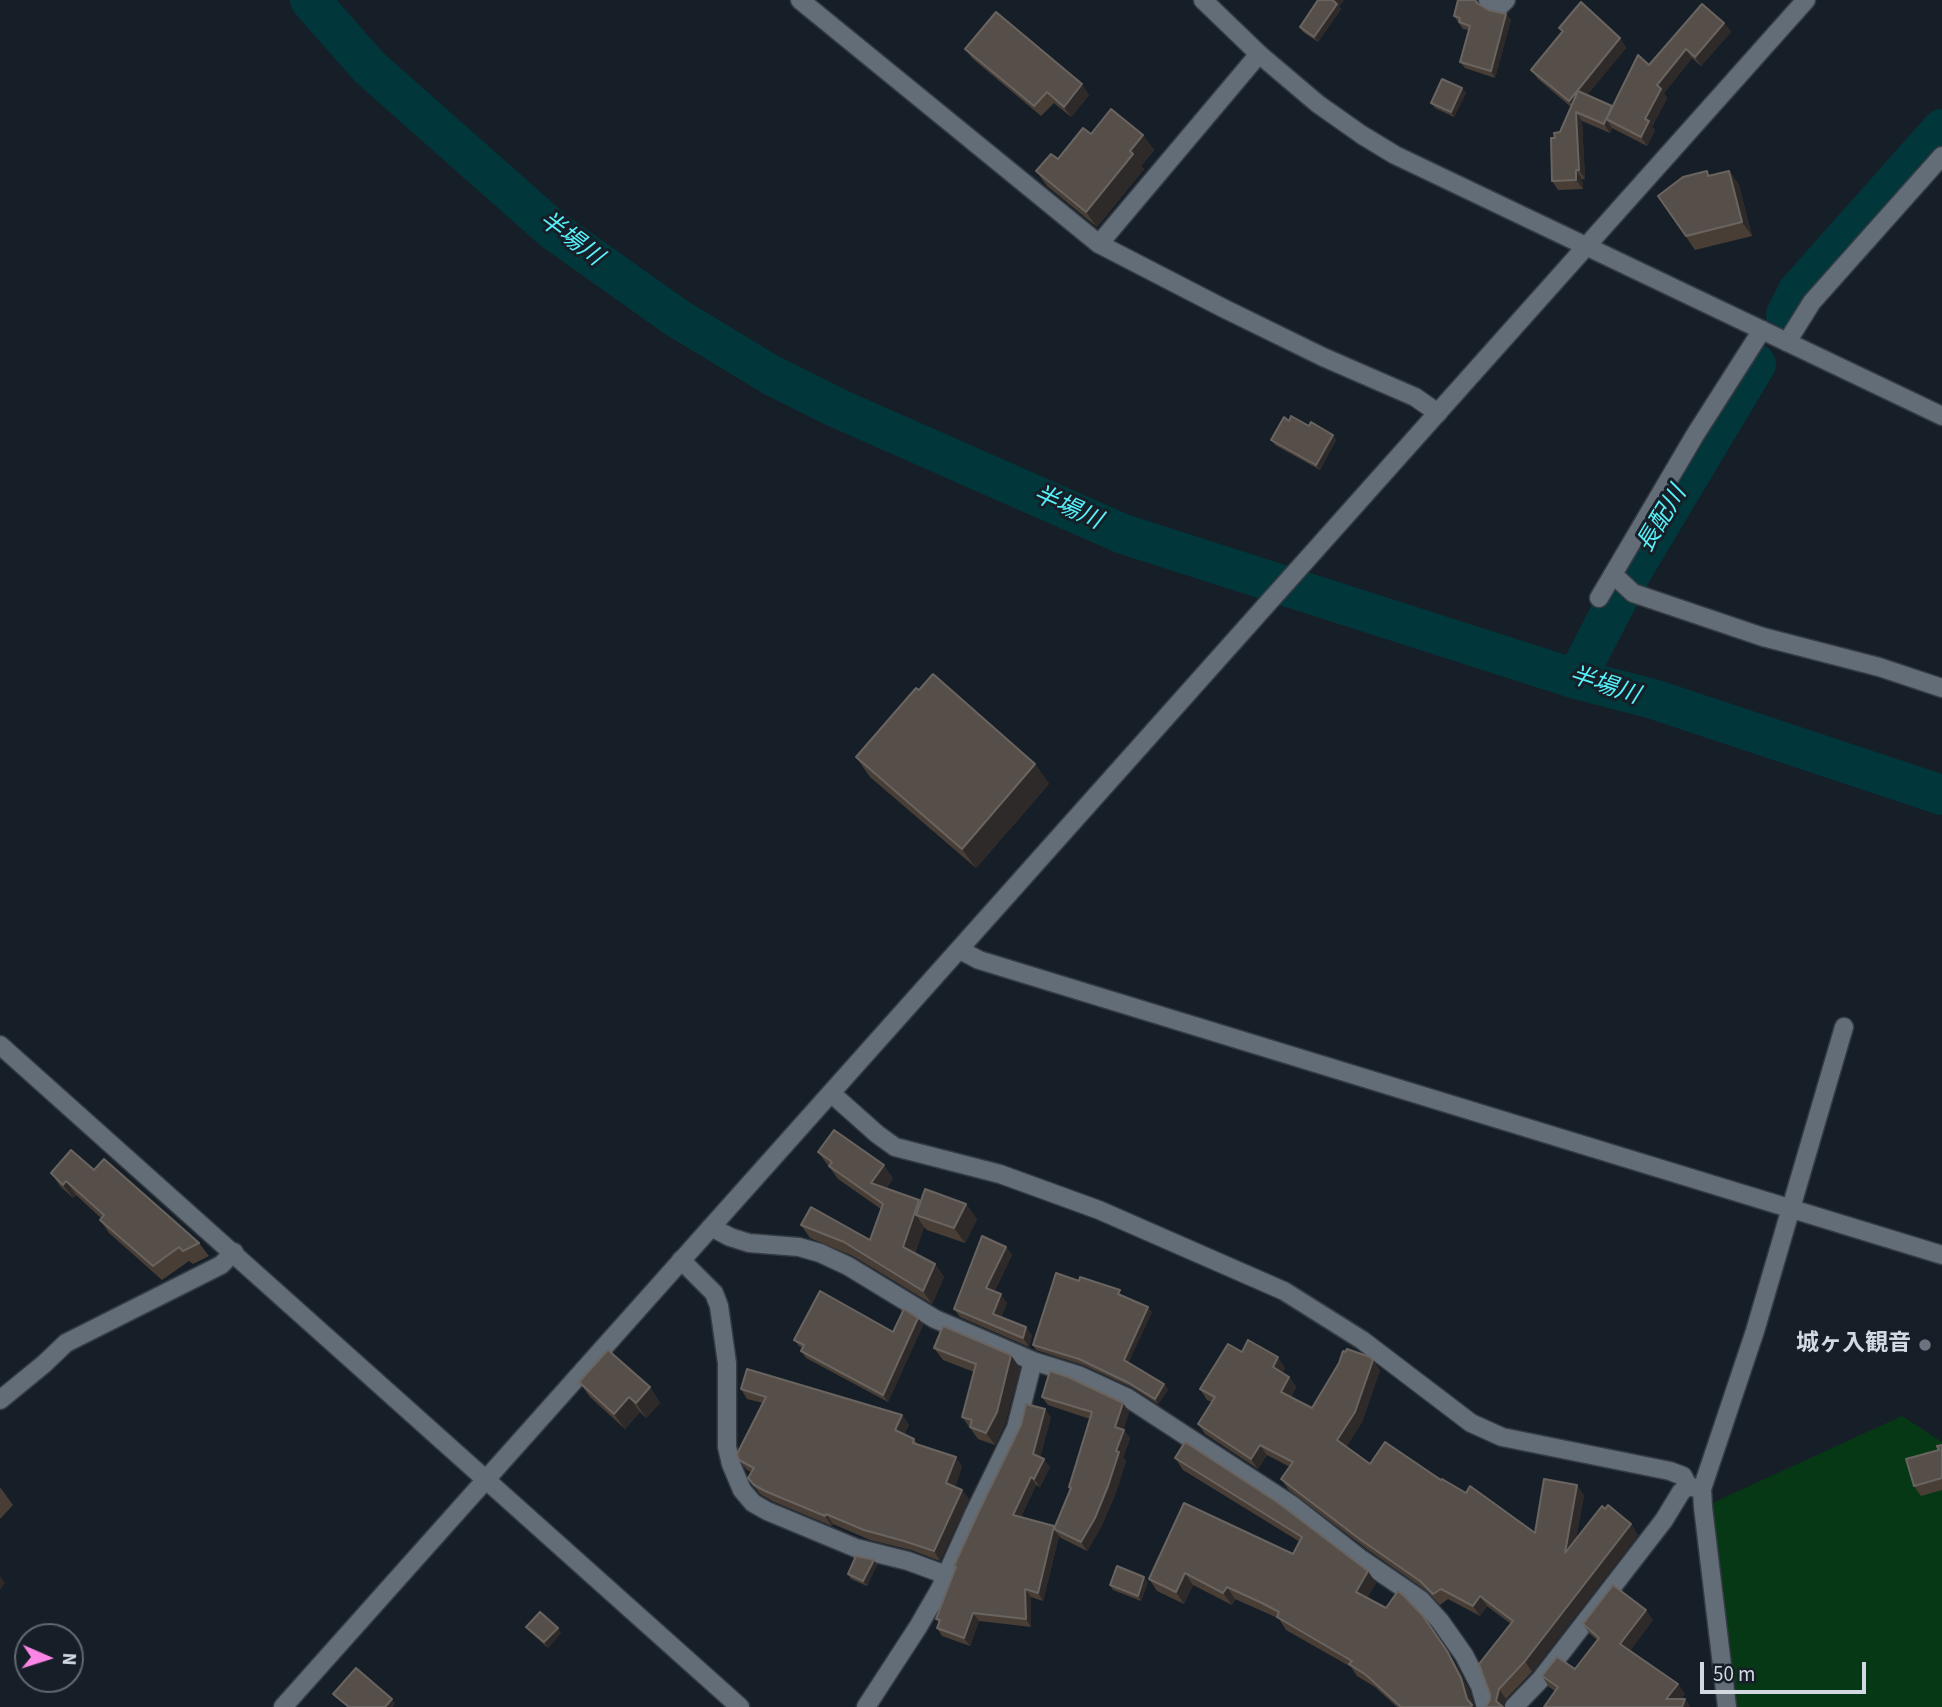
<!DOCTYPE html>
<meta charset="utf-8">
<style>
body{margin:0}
#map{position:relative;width:1942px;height:1707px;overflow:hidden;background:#161f28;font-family:"Source Sans 3",sans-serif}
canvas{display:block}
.north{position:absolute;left:14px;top:1623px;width:70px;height:70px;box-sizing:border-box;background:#161f28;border:2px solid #626972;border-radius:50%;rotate:93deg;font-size:19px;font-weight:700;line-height:28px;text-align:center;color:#d3d9e0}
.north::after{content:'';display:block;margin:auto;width:24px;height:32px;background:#fb86e5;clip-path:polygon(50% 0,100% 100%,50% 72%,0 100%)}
.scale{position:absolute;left:1700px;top:1662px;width:166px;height:32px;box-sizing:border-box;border:4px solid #d3d9e0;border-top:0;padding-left:9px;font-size:21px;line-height:24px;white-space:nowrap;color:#d3d9e0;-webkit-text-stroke:5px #161f28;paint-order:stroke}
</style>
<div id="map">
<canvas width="1942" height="1707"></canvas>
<div class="north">N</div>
<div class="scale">50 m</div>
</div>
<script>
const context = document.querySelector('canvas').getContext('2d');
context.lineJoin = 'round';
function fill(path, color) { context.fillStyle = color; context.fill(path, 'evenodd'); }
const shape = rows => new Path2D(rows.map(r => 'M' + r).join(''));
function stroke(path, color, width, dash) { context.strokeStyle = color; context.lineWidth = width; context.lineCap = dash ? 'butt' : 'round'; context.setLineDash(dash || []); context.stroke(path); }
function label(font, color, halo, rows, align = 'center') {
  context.font = font + ' "Source Sans 3","Noto Sans JP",sans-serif'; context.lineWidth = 6; context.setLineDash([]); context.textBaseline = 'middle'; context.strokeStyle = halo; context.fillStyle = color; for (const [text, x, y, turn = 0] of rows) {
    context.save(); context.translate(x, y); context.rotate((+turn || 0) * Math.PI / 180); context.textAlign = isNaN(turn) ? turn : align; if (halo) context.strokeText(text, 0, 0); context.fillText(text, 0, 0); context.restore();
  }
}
const green = shape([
 [1902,1416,1942,1442,1942,1707,1736,1707,1710,1504]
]);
const river = shape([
 [310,0,369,67,553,230,677,318,771,375,837,408,1123,534,1576,679,1653,699,1942,795],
 [1786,315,1798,291,1942,129],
 [1576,679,1631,573,1756,364]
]);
const minor = shape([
 [800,0,1099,244,1223,308,1323,357,1415,397,1438,413],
 [1488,0,1499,7,1506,0],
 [1099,244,1259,54],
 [1787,342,1812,302,1942,156],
 [1614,575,1633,593,1763,637,1879,667,1942,688],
 [1599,598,1695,435,1762,330],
 [960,950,979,960,1942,1255],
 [831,1093,877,1134,895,1147,1000,1174,1099,1210,1284,1291,1362,1340,1471,1423,1502,1437,1670,1471,1683,1476,1688,1486],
 [711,1227,730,1237,749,1243,799,1247,820,1253,848,1266,935,1319,1033,1361,1078,1375,1128,1398,1292,1505,1361,1559,1421,1600,1440,1621,1464,1655,1480,1686,1486,1707],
 [681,1260,714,1293,719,1306,727,1363,727,1447,731,1464,742,1490,753,1503,767,1511,856,1548,908,1561,946,1575],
 [0,1400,44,1364,66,1343,221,1265,234,1252],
 [866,1707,918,1627,940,1589,974,1514,1016,1428,1033,1361],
 [1514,1707,1541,1679,1664,1520,1681,1492,1688,1486,1700,1489],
 [1727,1707,1703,1507,1702,1489,1755,1331,1844,1027]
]);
const tertiary = shape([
 [1203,0,1259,54,1318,104,1362,135,1395,155,1942,416],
 [0,1045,740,1707],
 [283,1707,1806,0]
]);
const wall = shape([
 [1318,0,1344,0,1339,6,1341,9,1318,42,1303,32,1300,27],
 [1477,0,1479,4,1488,10,1506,14,1511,20,1495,78,1465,68,1460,62,1469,30,1463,29,1454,16],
 [1724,23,1731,32,1701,66,1692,58,1664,93,1667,98,1652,127,1655,130,1647,146,1612,128,1610,133,1582,121,1585,179,1582,179,1583,189,1558,190,1552,181,1555,138,1560,132,1571,107,1538,79,1531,70,1562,32,1559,28,1620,38,1626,48,1587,95,1612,107,1649,65],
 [965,49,1089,95,1071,117,1054,103,1041,116,973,59],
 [1462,88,1466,93,1454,117,1435,108,1431,103],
 [1091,134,1143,135,1154,150,1141,166,1144,169,1097,227,1047,186,1036,171,1058,159],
 [1729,171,1739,185,1752,236,1695,250,1658,196,1710,175],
 [1289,421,1309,426,1333,435,1336,440,1320,470,1275,445,1271,440],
 [856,757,1035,764,1049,784,976,868,870,777],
 [818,1152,893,1178,886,1189,919,1200,921,1202,966,1204,977,1219,965,1243,927,1230,924,1227,915,1253,935,1264,944,1277,932,1304,853,1256,810,1238,801,1225,870,1240,881,1209,838,1179],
 [94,1170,199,1243,209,1256,193,1264,189,1261,162,1280,109,1233,100,1220,101,1218,76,1195,73,1198,60,1186,51,1173],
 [1006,1247,1012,1255,994,1292,1007,1303,1001,1317,1026,1327,1032,1336,1029,1347,960,1317,954,1309],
 [1123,1296,1152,1312,1128,1363,1164,1384,1168,1390,1158,1404,1133,1388,1083,1365,1036,1350,1033,1345,1124,1296],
 [918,1318,923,1325,888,1402,806,1358,801,1351,802,1348,799,1346,794,1340,893,1332],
 [934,1348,1020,1368,1005,1424,995,1445,978,1439,962,1417,974,1372,943,1360],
 [1242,1352,1285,1368,1282,1373,1289,1377,1296,1387,1291,1397,1312,1408,1380,1370,1362,1422,1346,1447,1370,1464,1441,1480,1535,1533,1584,1495,1576,1539,1631,1524,1638,1535,1532,1672,1506,1699,1504,1707,1487,1707,1490,1700,1511,1624,1487,1606,1480,1616,1448,1599,1440,1605,1427,1591,1368,1550,1288,1489,1281,1479,1290,1467,1267,1455,1258,1469,1205,1434,1198,1424,1212,1402,1207,1400,1200,1389],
 [579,1382,650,1387,660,1403,646,1418,640,1412,625,1429,590,1397],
 [741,1389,902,1415,909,1425,904,1434,914,1439,918,1445,962,1466,955,1487,962,1490,969,1499,940,1561,911,1550,870,1540,833,1524,832,1526,772,1501,760,1494,748,1478,752,1473,746,1469,739,1460,763,1403,747,1399],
 [1042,1397,1123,1403,1129,1412,1123,1430,1130,1438,1123,1458,1126,1461,1115,1495,1101,1527,1087,1551,1061,1538,1059,1536,1043,1601,1031,1597,1031,1627,979,1621,970,1646,942,1636,937,1628,939,1623,936,1619,956,1568,954,1566,1051,1417,1040,1457,1050,1467,1040,1487,1036,1485,1021,1517,1054,1526,1055,1527,1070,1489,1069,1487,1090,1419,1048,1405],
 [1185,1442,1376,1583,1367,1598,1386,1608,1423,1616,1455,1663,1469,1690,1474,1707,1397,1707,1375,1687,1357,1676,1351,1667,1286,1630,1279,1619,1271,1615,1235,1599,1232,1605,1193,1585,1184,1604,1157,1591,1149,1579,1293,1554,1300,1542,1183,1470,1175,1458],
 [1942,1445,1942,1490,1921,1496,1914,1486],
 [0,1487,13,1505,0,1519],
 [874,1560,877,1565,867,1586,851,1579,848,1574],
 [1148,1582,1141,1601,1113,1590,1110,1585],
 [1653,1620,1630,1650,1678,1684,1685,1694,1681,1699,1685,1699,1690,1707,1544,1707,1555,1691,1549,1687,1542,1676,1575,1669,1597,1640,1590,1634,1583,1624],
 [526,1627,561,1633,548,1648,530,1632]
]);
const shadedWall = shape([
 [1335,0,1344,0,1339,7],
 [1337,4,1341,9,1318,42,1314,37],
 [1506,14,1511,20,1495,78,1491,71],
 [1724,23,1731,32,1701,66,1695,57],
 [1620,38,1626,48,1575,110,1569,101],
 [1686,49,1692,58,1664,93,1667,98,1652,127,1655,130,1647,146,1641,137,1645,119,1657,85],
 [1082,84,1089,95,1071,117,1064,107],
 [1462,88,1466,93,1454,117,1451,112],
 [1576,112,1582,121,1585,179,1579,170],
 [1606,119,1612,128,1610,133,1604,124],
 [1143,135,1154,150,1141,166,1144,169,1097,227,1086,212,1130,151],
 [1576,170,1582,179,1583,189,1576,180],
 [1729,171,1739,185,1752,236,1742,222],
 [1333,435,1336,440,1320,470,1316,465],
 [1035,764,1049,784,976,868,962,849],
 [884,1165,893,1178,880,1197,871,1183],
 [66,1181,76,1195,73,1198,63,1185],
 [919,1200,929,1214,916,1215,924,1227,912,1260,903,1247],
 [966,1204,977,1219,965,1243,954,1228],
 [1006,1247,1012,1255,992,1297,986,1288],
 [935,1264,944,1277,932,1304,923,1291],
 [1001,1294,1007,1303,999,1322,993,1314],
 [1148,1307,1152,1312,1127,1366,1124,1360],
 [918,1318,923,1325,888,1402,883,1395],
 [1026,1327,1032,1336,1029,1347,1023,1338],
 [1011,1355,1020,1368,1005,1424,995,1445,986,1433],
 [1278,1357,1285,1368,1280,1377,1273,1367],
 [1373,1360,1380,1370,1362,1422,1344,1450,1337,1440],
 [1289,1377,1296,1387,1288,1402,1281,1392],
 [1164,1384,1168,1390,1158,1404,1155,1399],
 [650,1387,660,1403,646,1418,636,1403],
 [629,1397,640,1412,625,1429,614,1414],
 [1123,1403,1129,1412,1121,1436,1115,1427],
 [1045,1409,1051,1417,1039,1462,1033,1454],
 [902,1415,909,1425,902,1439,895,1430],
 [1124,1430,1130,1438,1123,1458,1126,1461,1115,1495,1101,1527,1087,1551,1081,1542,1116,1451],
 [1260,1445,1267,1455,1258,1469,1251,1459],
 [956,1457,962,1466,953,1493,946,1483],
 [1044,1459,1050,1467,1040,1487,1034,1479],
 [1031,1477,1036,1485,1018,1523,1013,1515],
 [1577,1485,1584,1495,1572,1563,1565,1553],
 [962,1490,969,1499,940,1561,934,1551],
 [826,1514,833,1524,832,1526,825,1516],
 [1631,1524,1638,1535,1532,1672,1525,1661],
 [1054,1526,1058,1531,1054,1529,1059,1536,1043,1601,1038,1593],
 [874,1560,877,1565,867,1586,863,1581],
 [1368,1571,1376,1583,1364,1604,1356,1592],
 [1185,1573,1193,1585,1184,1604,1176,1592],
 [0,1576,5,1583,0,1590],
 [1144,1577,1148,1582,1141,1601,1138,1596],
 [1227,1587,1235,1599,1232,1605,1223,1593],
 [1025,1589,1031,1597,1031,1627,1026,1619],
 [1480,1596,1487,1606,1480,1616,1473,1606],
 [1646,1610,1653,1620,1628,1654,1620,1644],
 [973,1613,979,1621,970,1646,964,1638],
 [558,1628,561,1633,548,1648,544,1642],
 [1447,1651,1455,1663,1469,1690,1474,1707,1467,1699],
 [1678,1684,1685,1694,1674,1707,1666,1699],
 [1499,1689,1506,1699,1504,1707,1501,1707,1496,1701],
 [392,1699,395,1704,393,1707,385,1707],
 [1685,1699,1690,1707,1682,1707]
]);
const building = shape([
 [1318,0,1332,0,1337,4,1314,37,1300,27,1318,0],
 [1458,0,1475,0,1477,3,1488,10,1506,14,1491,71,1460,62,1470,26,1459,22,1460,18,1454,16,1458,0],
 [1581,2,1620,38,1569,101,1531,70,1563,31,1559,28,1581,2],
 [1702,4,1724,23,1695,57,1686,49,1657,85,1661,89,1645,119,1649,121,1641,137,1606,119,1604,124,1576,112,1579,170,1576,170,1576,180,1552,181,1551,138,1555,138,1554,133,1560,132,1578,91,1612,106,1607,118,1638,55,1649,65,1702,4],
 [996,12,1082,84,1064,107,1047,92,1034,106,965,49,996,12],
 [1442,79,1462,88,1451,112,1431,103,1442,79],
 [1111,109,1143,135,1130,151,1133,154,1086,212,1036,171,1051,154,1058,159,1083,128,1091,134,1111,109],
 [1707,171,1708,176,1729,171,1742,222,1686,236,1658,196,1683,177,1707,171],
 [1291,416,1309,426,1311,422,1333,435,1316,465,1271,440,1284,417,1289,421,1291,416],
 [933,674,1035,764,962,849,856,757,916,688,919,690,933,674],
 [834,1130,884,1165,871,1183,919,1200,903,1247,935,1264,923,1291,844,1242,801,1225,811,1207,870,1240,883,1204,829,1166,832,1162,818,1152,834,1130],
 [71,1150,94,1170,104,1159,199,1243,183,1251,179,1247,153,1266,100,1220,104,1215,66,1181,63,1185,51,1173,71,1150],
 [925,1189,966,1204,954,1228,916,1215,925,1189],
 [982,1236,1006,1247,986,1288,1001,1294,993,1314,1026,1327,1023,1338,954,1309,982,1236],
 [1056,1273,1079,1281,1080,1277,1120,1290,1118,1294,1148,1307,1124,1360,1164,1384,1155,1399,1129,1383,1079,1359,1033,1345,1056,1273],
 [820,1291,893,1332,904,1309,918,1318,883,1395,801,1351,804,1345,794,1340,820,1291],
 [943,1326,1011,1355,997,1412,986,1433,970,1427,972,1420,962,1417,976,1364,934,1348,943,1326],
 [1248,1340,1278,1357,1273,1367,1289,1377,1281,1392,1312,1408,1339,1363,1343,1351,1345,1352,1347,1349,1370,1357,1373,1360,1355,1412,1337,1440,1370,1464,1385,1442,1441,1480,1442,1479,1466,1493,1470,1486,1535,1533,1544,1479,1577,1485,1565,1553,1602,1506,1605,1509,1608,1505,1631,1524,1525,1661,1499,1689,1496,1701,1503,1707,1487,1707,1486,1706,1490,1700,1490,1694,1479,1664,1513,1621,1480,1596,1473,1606,1441,1589,1433,1594,1420,1581,1361,1540,1281,1479,1293,1462,1260,1445,1251,1459,1198,1424,1215,1397,1200,1389,1228,1344,1242,1352,1248,1340],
 [608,1350,650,1387,636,1403,629,1397,614,1414,579,1382,608,1350],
 [747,1369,902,1415,895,1430,914,1439,913,1443,956,1457,946,1483,962,1490,934,1551,904,1541,864,1530,826,1514,825,1516,765,1491,754,1485,748,1478,754,1468,739,1460,737,1454,766,1397,741,1389,747,1369],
 [1050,1371,1068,1377,1123,1403,1115,1427,1124,1430,1116,1451,1119,1452,1108,1486,1095,1518,1081,1542,1054,1529,1071,1488,1069,1487,1092,1412,1042,1397,1050,1371],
 [1026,1404,1045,1409,1033,1454,1044,1459,1034,1479,1031,1477,1013,1515,1054,1526,1038,1593,1025,1589,1026,1619,973,1613,964,1638,937,1628,940,1620,936,1619,956,1567,954,1566,979,1511,1021,1425,1026,1404],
 [1185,1442,1277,1502,1368,1571,1356,1592,1386,1608,1398,1591,1405,1597,1423,1616,1447,1651,1461,1678,1467,1699,1472,1705,1470,1707,1401,1707,1366,1675,1349,1664,1352,1661,1277,1617,1279,1612,1262,1603,1227,1587,1223,1593,1185,1573,1176,1592,1149,1579,1184,1503,1293,1554,1302,1537,1175,1458,1185,1442],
 [1942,1445,1942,1478,1914,1486,1906,1459,1939,1450,1937,1446,1942,1445],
 [856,1556,874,1560,863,1581,848,1574,856,1556],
 [1117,1566,1144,1577,1138,1596,1110,1585,1117,1566],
 [1613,1585,1646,1610,1620,1644,1678,1684,1666,1699,1685,1699,1682,1707,1544,1707,1558,1687,1542,1676,1557,1657,1575,1669,1599,1638,1583,1624,1613,1585],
 [540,1612,558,1628,544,1642,526,1627,540,1612],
 [356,1668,392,1699,385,1707,349,1707,333,1694,356,1668]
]);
const markers = [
 [1925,1345,7,"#6b7280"]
];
const poiNames = [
 ["城ヶ入観音",1911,1345]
];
const waterNames = [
 ["半場川",570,240,37],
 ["半場川",1067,509,24],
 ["長配川",1663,520,-59],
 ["半場川",1604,687,18]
];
fill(green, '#063816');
stroke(river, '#01373a', 40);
stroke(minor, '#353b43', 21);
stroke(tertiary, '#353b43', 21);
stroke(minor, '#636d78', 18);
stroke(tertiary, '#636d78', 18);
fill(wall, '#483e36');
fill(shadedWall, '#2d2a29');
fill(building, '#564e48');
stroke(building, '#6a6460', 2);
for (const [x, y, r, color] of markers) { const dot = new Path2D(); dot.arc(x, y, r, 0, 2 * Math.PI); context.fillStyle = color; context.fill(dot); stroke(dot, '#161f28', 2.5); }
label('bold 23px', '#d3d9e0', '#161f28', poiNames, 'right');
label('italic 24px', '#57f1f9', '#161f28', waterNames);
</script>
